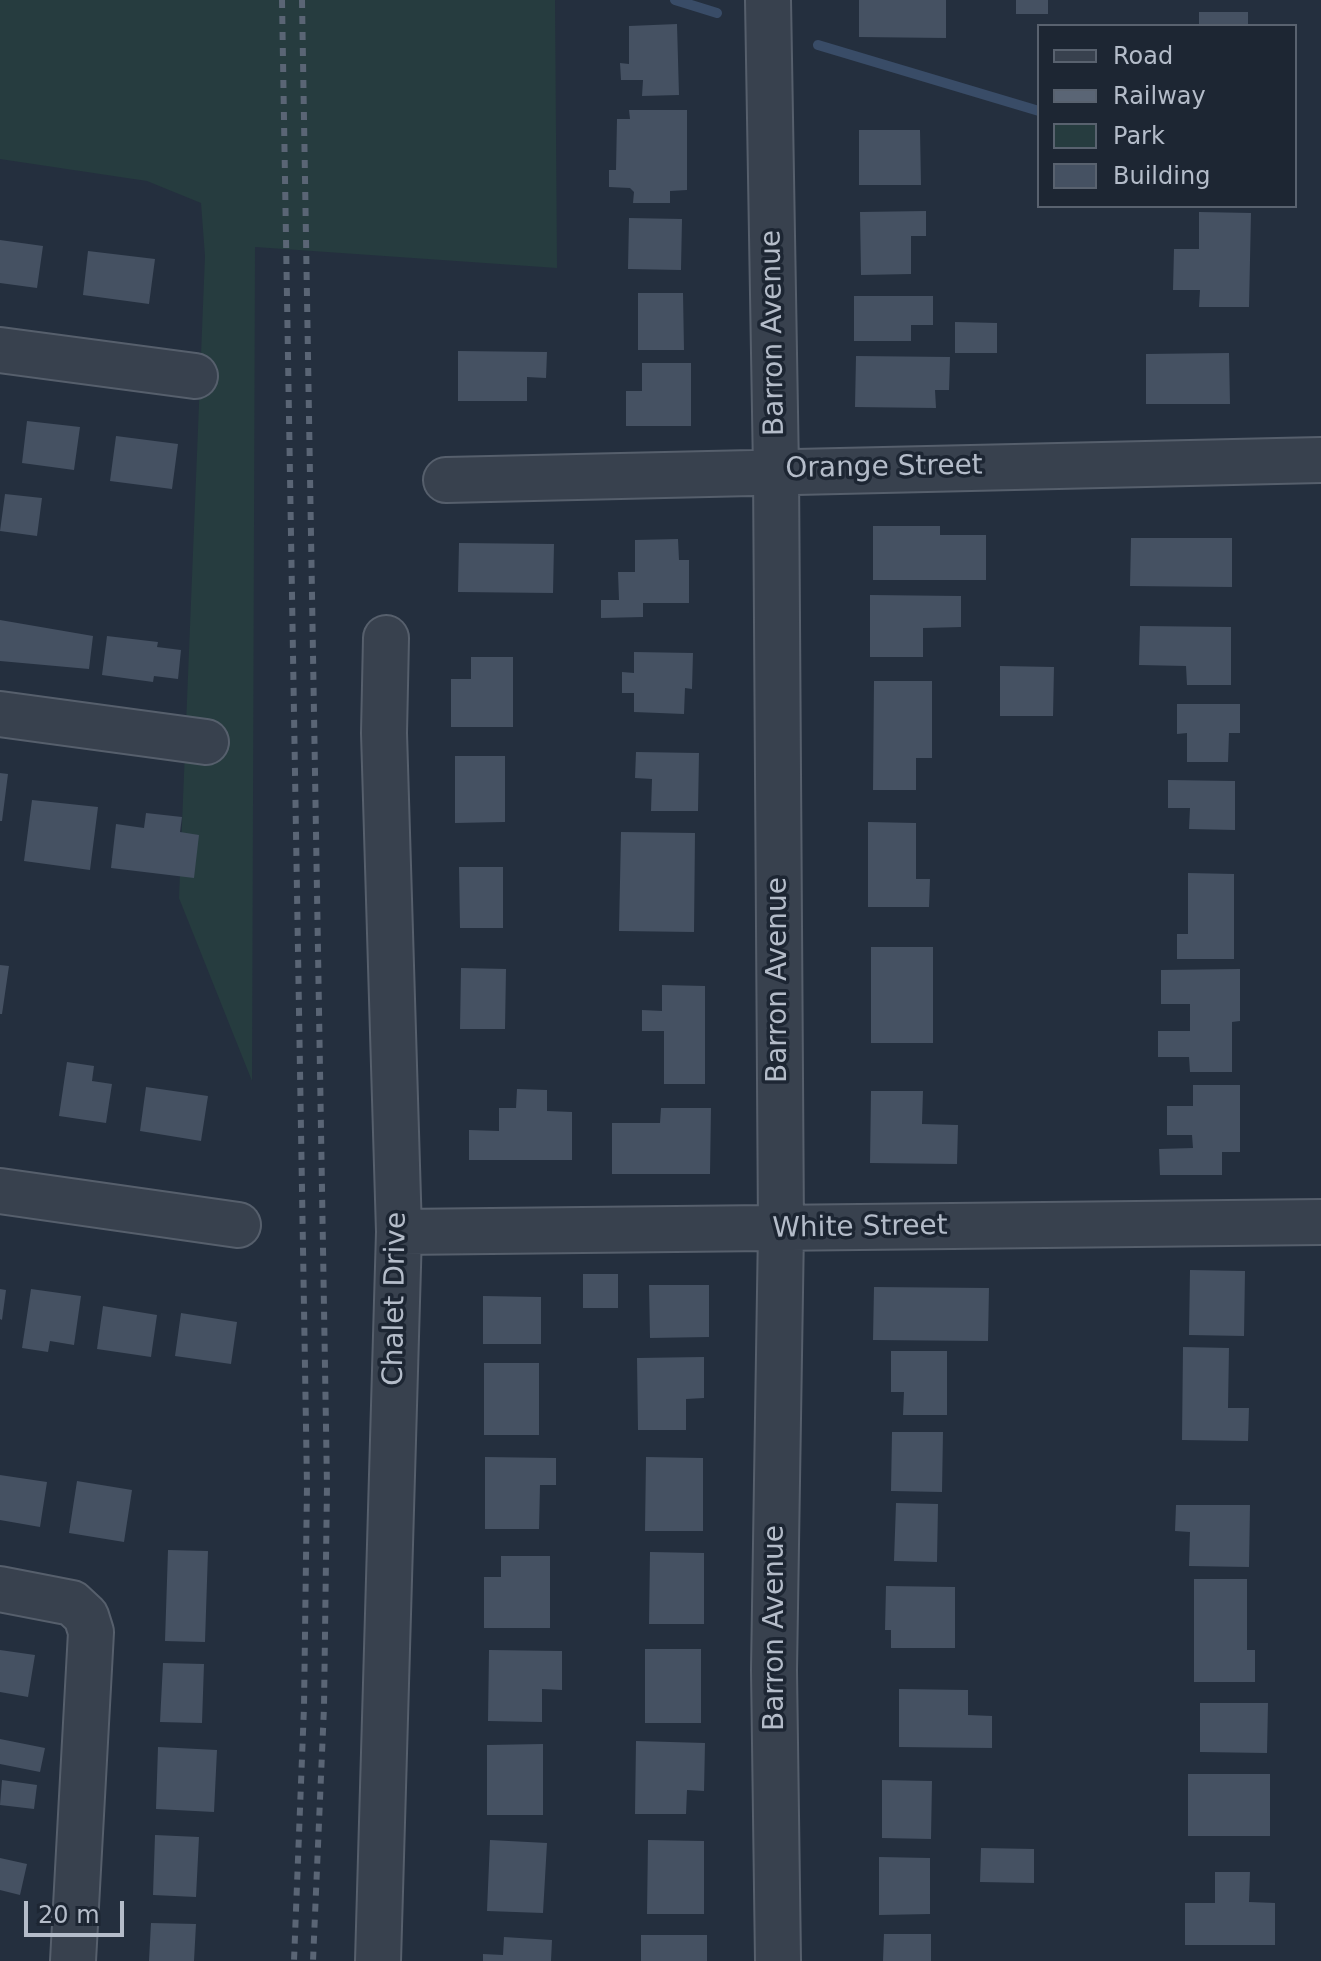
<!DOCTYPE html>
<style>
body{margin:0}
#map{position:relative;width:1321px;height:1961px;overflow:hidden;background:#242f3e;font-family:"DejaVu Sans",sans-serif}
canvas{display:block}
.legend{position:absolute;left:1037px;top:24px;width:260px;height:184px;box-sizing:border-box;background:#1d2633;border:2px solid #59626f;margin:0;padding:10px 14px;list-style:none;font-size:24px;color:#b4bcc9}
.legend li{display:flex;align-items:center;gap:16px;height:40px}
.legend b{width:40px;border:2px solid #59626f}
.scale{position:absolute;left:24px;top:1901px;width:100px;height:36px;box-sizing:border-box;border:4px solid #b4bcc9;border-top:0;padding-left:10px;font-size:24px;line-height:28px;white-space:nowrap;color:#b4bcc9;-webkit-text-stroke:6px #1d2633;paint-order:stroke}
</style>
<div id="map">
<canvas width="1321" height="1961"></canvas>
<ul class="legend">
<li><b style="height:10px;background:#38414e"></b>Road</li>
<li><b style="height:10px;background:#5a6575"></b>Railway</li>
<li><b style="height:22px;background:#263c3f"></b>Park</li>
<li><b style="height:22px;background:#455162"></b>Building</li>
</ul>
<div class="scale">20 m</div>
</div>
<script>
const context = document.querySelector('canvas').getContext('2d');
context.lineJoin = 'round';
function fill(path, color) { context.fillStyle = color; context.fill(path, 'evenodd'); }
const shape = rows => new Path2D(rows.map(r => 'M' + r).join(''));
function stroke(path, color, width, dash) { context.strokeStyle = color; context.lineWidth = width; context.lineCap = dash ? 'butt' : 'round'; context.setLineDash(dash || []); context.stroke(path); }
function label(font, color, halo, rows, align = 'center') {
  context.font = font + ' "DejaVu Sans",sans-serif'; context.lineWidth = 7; context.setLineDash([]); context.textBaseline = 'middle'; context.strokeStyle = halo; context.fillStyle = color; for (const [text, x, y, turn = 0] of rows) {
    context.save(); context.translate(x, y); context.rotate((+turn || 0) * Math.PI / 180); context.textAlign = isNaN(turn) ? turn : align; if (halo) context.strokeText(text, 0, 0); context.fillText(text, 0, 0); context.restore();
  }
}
const green = shape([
 [0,0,555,0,557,268,255,247,252,1081,179,898,205,256,201,203,147,181,0,159]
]);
const stream = shape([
 [675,0,717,13],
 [818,45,1039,111]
]);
const building = shape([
 [859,0,946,0,946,38,859,37],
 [1016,0,1048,0,1048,14,1016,14],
 [1199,12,1248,12,1248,26,1199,26],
 [677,24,679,95,642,96,643,80,621,80,620,63,629,64,629,26],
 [629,110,687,110,687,190,670,191,670,203,633,203,634,192,630,188,609,187,609,170,616,170,617,119,630,119],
 [859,130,920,130,921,185,859,185],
 [926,211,926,236,911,236,911,274,861,275,860,212],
 [1199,212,1251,213,1249,307,1199,307,1200,290,1173,290,1174,249,1199,249],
 [629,218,682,219,681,270,628,269],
 [0,240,43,246,37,288,0,283],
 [88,251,155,259,149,304,83,295],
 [638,293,683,293,684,350,638,350],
 [854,296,933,296,933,325,911,325,911,341,854,341],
 [955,322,997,323,997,353,955,353],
 [458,351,547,352,546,378,527,377,527,401,458,401],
 [1229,353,1230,404,1146,404,1146,354],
 [856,356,950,357,949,390,935,390,936,408,855,407],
 [642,363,691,363,691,426,626,426,626,391,642,391],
 [27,421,80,427,74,470,22,463],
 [116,436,178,444,172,489,110,481],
 [5,494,42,498,37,536,0,531],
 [873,526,940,526,940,535,986,535,986,580,873,580],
 [1131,538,1232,538,1232,587,1130,586],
 [678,539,679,560,689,560,689,603,643,603,643,617,601,618,601,600,619,600,618,572,635,572,635,540],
 [459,543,554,544,553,593,458,592],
 [870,595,961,596,961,627,923,628,923,657,870,657],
 [0,620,93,636,89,669,0,661],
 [1140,626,1231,627,1231,685,1187,685,1186,666,1139,665],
 [107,636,158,642,157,647,181,650,178,679,154,676,153,682,102,675],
 [634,652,693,653,692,689,685,688,684,714,634,712,634,693,622,693,622,672,634,673],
 [471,657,513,657,513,727,451,727,451,679,471,679],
 [1000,666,1054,667,1053,716,1000,716],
 [874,681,932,681,932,758,916,758,916,790,873,790],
 [1177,704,1240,704,1240,733,1229,733,1228,762,1187,762,1187,733,1177,734],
 [636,752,699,753,698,811,651,811,652,779,635,778],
 [455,756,505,756,505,822,455,823],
 [0,773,8,774,2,821,0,821],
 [1168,780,1235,781,1235,830,1189,829,1190,808,1168,808],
 [32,800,98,807,90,870,24,861],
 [146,813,182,817,180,832,199,835,194,878,111,868,116,824,144,828],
 [868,822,916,823,916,879,930,879,929,907,868,907],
 [621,832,695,833,694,932,619,931],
 [459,867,503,867,503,928,460,928],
 [1188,873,1234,874,1234,959,1177,959,1177,934,1188,934],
 [871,947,933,947,933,1043,871,1043],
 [0,965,9,966,2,1014,0,1014],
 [461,968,506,969,505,1029,460,1029],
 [1240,969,1240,1021,1232,1022,1232,1072,1190,1072,1189,1057,1158,1057,1158,1031,1190,1031,1190,1004,1161,1004,1161,970],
 [662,985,705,986,705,1084,664,1084,664,1031,642,1031,642,1010,662,1011],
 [67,1062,94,1066,92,1081,112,1084,106,1123,59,1116],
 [1193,1085,1240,1085,1240,1152,1222,1152,1222,1175,1160,1175,1159,1149,1193,1148,1192,1135,1167,1135,1167,1106,1193,1106],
 [146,1087,208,1096,201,1141,140,1131],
 [517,1089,547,1090,547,1111,572,1112,572,1160,469,1160,469,1130,499,1131,499,1108,516,1108],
 [871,1091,923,1091,922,1124,958,1125,957,1164,870,1163],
 [661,1108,711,1108,710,1174,612,1174,612,1123,660,1123],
 [1190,1270,1245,1271,1244,1336,1189,1335],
 [583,1274,618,1274,618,1308,583,1308],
 [649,1285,709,1285,709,1337,650,1338],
 [874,1287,989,1288,988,1341,873,1340],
 [0,1289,6,1290,2,1320,0,1319],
 [31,1289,81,1296,74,1345,50,1341,48,1352,22,1348],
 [483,1296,541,1297,541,1344,483,1344],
 [103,1306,157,1315,151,1357,97,1349],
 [181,1313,237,1322,231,1364,175,1356],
 [1183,1347,1229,1348,1228,1408,1249,1408,1248,1441,1182,1440],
 [891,1351,947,1351,947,1415,903,1415,904,1392,891,1392],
 [704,1357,704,1398,686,1399,686,1430,638,1430,637,1358],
 [484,1363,539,1363,539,1435,484,1435],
 [892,1432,943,1432,942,1492,891,1491],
 [485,1457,556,1458,556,1485,540,1485,539,1529,485,1529],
 [646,1457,703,1458,703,1531,645,1531],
 [0,1475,47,1482,40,1527,0,1520],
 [77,1481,132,1490,124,1542,69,1533],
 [896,1503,938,1504,937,1562,894,1561],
 [1176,1505,1250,1505,1249,1567,1189,1566,1190,1532,1175,1531],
 [168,1550,208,1551,205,1642,165,1641],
 [650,1552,704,1553,704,1624,649,1624],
 [501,1556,550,1556,550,1628,484,1628,484,1577,501,1577],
 [1194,1579,1247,1579,1247,1650,1255,1650,1255,1682,1194,1682],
 [886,1586,955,1587,955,1648,891,1648,891,1630,885,1630],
 [645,1649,701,1649,701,1723,645,1723],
 [0,1650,35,1655,28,1697,0,1692],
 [489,1650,562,1651,562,1690,542,1689,542,1722,488,1721],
 [163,1663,204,1664,202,1723,160,1722],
 [899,1689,968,1690,968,1715,992,1716,992,1748,899,1747],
 [1200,1703,1268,1703,1267,1753,1200,1752],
 [0,1739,45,1748,40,1772,0,1764],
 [636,1741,705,1743,704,1791,687,1790,686,1814,635,1814],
 [543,1744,543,1815,487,1815,487,1745],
 [158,1747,217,1750,214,1812,156,1809],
 [1188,1774,1270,1774,1270,1836,1188,1836],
 [2,1780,37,1785,34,1809,0,1805],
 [882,1780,932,1781,931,1839,882,1838],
 [155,1835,199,1837,196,1897,153,1895],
 [490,1840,547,1843,543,1913,487,1911],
 [648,1840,704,1841,704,1914,647,1914],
 [981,1848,1034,1849,1034,1883,980,1882],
 [879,1857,930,1858,930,1914,879,1915],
 [0,1858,27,1864,20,1895,0,1890],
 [1215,1872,1250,1872,1249,1902,1275,1903,1275,1945,1185,1945,1185,1903,1215,1903],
 [151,1923,196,1924,194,1961,149,1961],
 [884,1934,931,1934,931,1961,883,1961],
 [641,1935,707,1935,707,1961,641,1961],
 [504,1937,552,1940,551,1961,483,1961,483,1954,503,1955]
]);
const minor = shape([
 [768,0,776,470,781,1229,774,1670,778,1961],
 [0,350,195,376],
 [446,480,1321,460],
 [0,714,206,742],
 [0,1191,238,1225],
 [399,1232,1321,1222],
 [0,1589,72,1603,86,1616,91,1632,73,1961],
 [378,1961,399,1232,384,733,386,638]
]);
const rail = shape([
 [282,0,307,1486,304,1707,294,1961],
 [302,0,327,1486,324,1707,313,1961]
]);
const streetNames = [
 ["Barron Avenue",774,333,-91],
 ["Orange Street",884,468,-1],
 ["Barron Avenue",779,980,-90],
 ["White Street",860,1228,-1],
 ["Chalet Drive",396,1299,-89],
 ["Barron Avenue",776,1628,-90]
];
fill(green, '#263c3f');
stroke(stream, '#394c67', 10);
fill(building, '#455162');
stroke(minor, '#565f6c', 48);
stroke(minor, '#38414e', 44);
stroke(rail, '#5a6575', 6, [8, 8]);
label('28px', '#b4bcc9', '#1d2633', streetNames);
</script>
